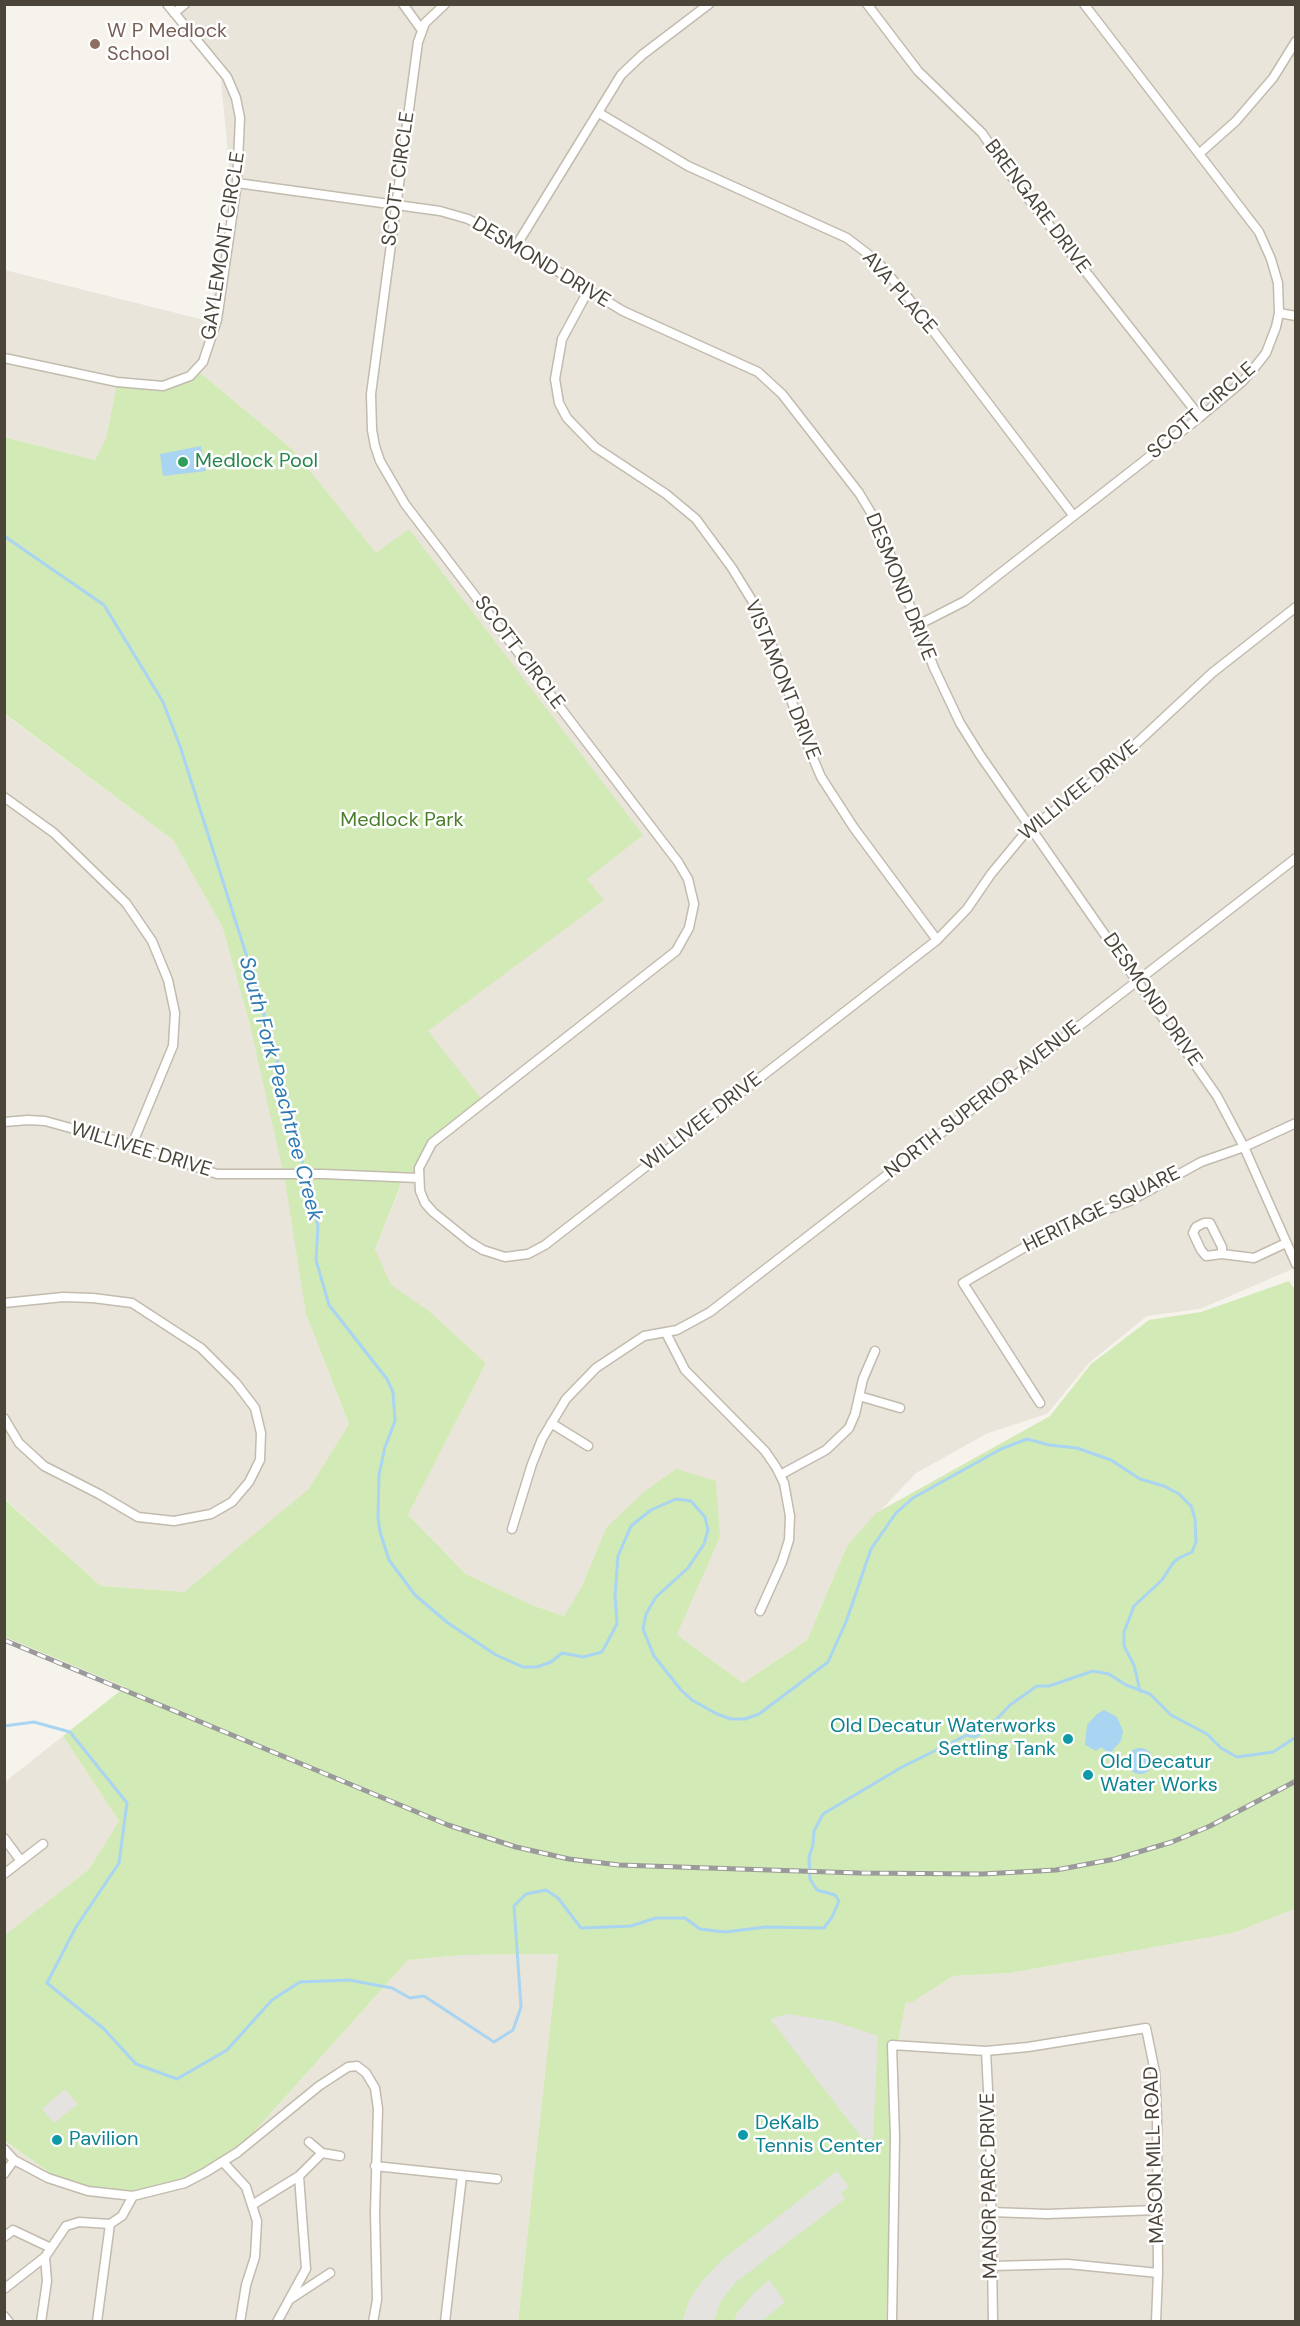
<!DOCTYPE html>
<style>
body{margin:0}
#map{position:relative;width:1300px;height:2326px;overflow:hidden;background:#f6f3ec;font-family:"DM Sans",sans-serif}
canvas{display:block}
.frame{position:absolute;inset:0;border:6px solid #4b4439;pointer-events:none}
</style>
<div id="map">
<canvas width="1300" height="2326"></canvas>
<div class="frame"></div>
</div>
<script>
const context = document.querySelector('canvas').getContext('2d');
context.lineJoin = 'round';
function fill(path, color) { context.fillStyle = color; context.fill(path, 'evenodd'); }
const shape = rows => new Path2D(rows.map(r => 'M' + r).join(''));
function stroke(path, color, width, dash) { context.strokeStyle = color; context.lineWidth = width; context.lineCap = dash ? 'butt' : 'round'; context.setLineDash(dash || []); context.stroke(path); }
function label(font, color, halo, rows, align = 'center') {
  context.font = font + ' "DM Sans",sans-serif'; context.lineWidth = 5; context.setLineDash([]); context.textBaseline = 'middle'; context.strokeStyle = halo; context.fillStyle = color; for (const [text, x, y, turn = 0] of rows) {
    context.save(); context.translate(x, y); context.rotate((+turn || 0) * Math.PI / 180); context.textAlign = isNaN(turn) ? turn : align; if (halo) context.strokeText(text, 0, 0); context.fillText(text, 0, 0); context.restore();
  }
}
const residential = shape([
 [176,5,1295,5,1295,1268,1200,1309,1147,1316,1089,1363,1047,1414,988,1433,916,1473,847,1546,807,1640,743,1683,677,1635,720,1537,606,1528,582,1586,564,1616,532,1605,466,1574,408,1515,486,1363,428,1310,391,1286,375,1249,403,1180,306,1314,349,1424,310,1489,184,1592,101,1586,5,1499,4,714,173,840,222,926,250,1025,379,1067,603,900,587,879,410,529,376,554,293,450,198,371,165,389,117,384,106,438,95,460,5,437,5,270,208,321,232,197,220,70],
 [63,1736,119,1821,89,1869,5,1936,5,1782],
 [1295,1909,1295,2321,886,2322,896,2052,906,2002,911,2003,953,1976,1010,1973,1233,1933],
 [558,1954,518,2321,5,2321,4,2141,53,2175,162,2194,243,2144,408,1960,462,1955]
]);
const green = shape([
 [198,371,293,450,376,553,409,529,643,835,587,879,604,900,428,1031,483,1101,432,1143,418,1178,283,1171,250,1025,222,926,173,840,5,714,4,437,95,460,106,438,117,384,165,389],
 [284,1174,403,1179,375,1249,391,1285,428,1310,486,1363,408,1515,466,1574,532,1605,564,1616,582,1586,606,1528,644,1492,676,1469,716,1481,720,1537,677,1635,743,1683,807,1640,847,1546,876,1513,1050,1416,1091,1364,1149,1320,1201,1312,1289,1281,1296,1291,1295,1909,1233,1933,1010,1973,953,1976,911,2003,906,2002,896,2052,886,2321,518,2321,558,1954,462,1955,408,1960,243,2144,162,2194,103,2193,53,2175,5,2141,4,1936,89,1869,119,1821,63,1736,125,1687,5,1637,4,1499,101,1586,184,1592,309,1489,349,1424,306,1314]
]);
const parking = shape([
 [788,2014,836,2022,878,2036,873,2139,862,2138,770,2019],
 [65,2089,78,2104,54,2123,42,2109],
 [837,2171,849,2187,841,2193,845,2199,736,2282,720,2302,714,2321,683,2321,688,2302,703,2280,722,2260],
 [769,2280,785,2302,762,2321,734,2321,737,2313,753,2294]
]);
const water = shape([
 [201,446,206,471,163,476,160,454],
 [1104,1710,1117,1717,1123,1731,1121,1741,1111,1752,1107,1752,1101,1747,1096,1751,1085,1745,1087,1725,1097,1714],
 '1127 1761a13 13 0 1 1 26 0a13 13 0 1 1-26 0Z'
]);
const stream = shape([
 [4,536,104,605,163,702,180,746,253,976,282,1078,318,1226,316,1260,329,1305,387,1379,393,1392,395,1421,385,1447,379,1475,378,1518,380,1532,389,1560,415,1595,448,1623,496,1655,523,1667,537,1667,551,1662,562,1653,583,1657,602,1652,617,1624,615,1596,618,1556,631,1526,651,1510,676,1499,691,1501,705,1517,708,1530,704,1544,688,1568,656,1597,646,1614,643,1629,654,1656,681,1690,692,1700,717,1714,731,1719,745,1719,759,1714,828,1662,846,1622,871,1549,896,1513,913,1498,1001,1449,1027,1439,1049,1445,1077,1448,1111,1460,1140,1479,1164,1486,1179,1494,1191,1506,1195,1519,1196,1542,1192,1552,1179,1558,1173,1563,1162,1580,1134,1606,1124,1632,1124,1646,1134,1665,1140,1691],
 [4,1726,34,1722,70,1732,127,1803,119,1863,76,1927,47,1983,104,2029,136,2064,177,2079,227,2050,272,2000,300,1982,349,1980,392,1988,410,1998,424,1996,494,2042,513,2030,521,2007,514,1906,526,1894,546,1890,558,1898,581,1928,631,1926,656,1918,685,1918,700,1929,725,1932,766,1927,824,1928,832,1917,839,1901,835,1895,817,1890,810,1879,809,1857,813,1845,814,1831,823,1814,902,1767,967,1735,975,1737,979,1735,985,1722,995,1721,1010,1705,1037,1686,1049,1686,1093,1671,1109,1674,1126,1685,1150,1694,1171,1715,1207,1734,1221,1748,1237,1757,1273,1752,1296,1737]
]);
const street = shape([
 [403,4,421,29],
 [445,4,425,23,418,42,371,394,372,430,375,446,380,461,405,504,678,862,688,879,694,904,689,928,676,951,432,1143,419,1168,420,1191,425,1203,433,1212,470,1242,483,1250,505,1257,528,1254,545,1245,937,940,967,909,991,874,1025,833,1109,769,1212,673,1296,607],
 [867,4,918,71,982,133,1016,183,1200,417],
 [174,13,185,4],
 [599,113,688,166,847,238,877,261,909,299,1073,515],
 [1200,153,1236,121,1273,78,1296,41],
 [237,183,440,211,468,219,498,235,623,311,758,372,782,394,859,493,879,526,934,668,960,723,980,755,1217,1096,1244,1147,1296,1264],
 [516,246,621,75,642,55,709,4],
 [588,291,562,339,555,379,559,403,567,418,595,447,666,494,696,519,732,568,756,607,777,658,803,734,821,777,854,828,937,940],
 [1279,313,1296,316],
 [4,358,117,382,163,386,190,376,203,362,217,320,237,183,240,118,236,98,227,77,167,4],
 [918,625,965,601,1200,417,1243,381,1255,367,1266,353,1276,327,1279,313,1278,283,1271,259,1259,232,1084,4],
 [4,797,54,833,126,903,152,941,168,980,175,1013,173,1046,132,1145],
 [4,1122,28,1120,45,1121,132,1145,217,1174,323,1174,418,1178],
 [1222,1254,1222,1247,1210,1223,1204,1223,1196,1227,1193,1233,1201,1250,1206,1256,1222,1254,1254,1258,1286,1243],
 [4,1303,63,1297,93,1298,132,1303,201,1348,236,1383,255,1408,261,1433,260,1460,249,1482,232,1502,211,1514,174,1521,138,1517,99,1494,44,1466,19,1443,4,1418],
 [666,1333,685,1370,765,1451,776,1467,784,1483,790,1516,789,1540,782,1562,760,1611],
 [859,1396,900,1408],
 [1040,1403,963,1283,1063,1225,1130,1201,1201,1162,1244,1147,1296,1123],
 [551,1423,588,1446],
 [780,1475,826,1450,849,1428,855,1414,863,1379,875,1351],
 [512,1529,532,1464,542,1439,566,1399,596,1368,644,1336,677,1330,710,1312,1296,858],
 [4,1838,21,1861],
 [4,1874,43,1844],
 [986,2051,990,2129,993,2322],
 [309,2142,322,2153,340,2156],
 [4,2149,14,2160,48,2178,88,2191,133,2196,185,2183,206,2172,238,2152,319,2086,348,2067,357,2066,366,2073,375,2088,378,2109,375,2212,377,2300,373,2322],
 [223,2162,246,2187,257,2221,255,2257,246,2285,240,2322],
 [375,2166,497,2179],
 [4,2174,14,2160],
 [252,2205,299,2176,322,2153],
 [991,2212,1047,2214,1157,2210],
 [4,2237,13,2230,51,2248],
 [992,2266,1068,2264,1158,2273],
 [4,2289,45,2257,66,2226,79,2222,110,2224,122,2216,133,2196],
 [289,2300,306,2269,299,2176],
 [4,2316,9,2322],
 [41,2322,47,2281,45,2257],
 [97,2322,110,2224],
 [277,2322,289,2300,330,2273],
 [445,2322,462,2176],
 [892,2322,895,2137,892,2045,986,2051,1028,2047,1146,2028,1155,2072,1157,2117,1158,2273,1156,2322]
]);
const rail = shape([
 [4,1640,448,1825,516,1847,569,1859,619,1865,859,1873,982,1874,1056,1870,1115,1859,1172,1842,1210,1826,1296,1781]
]);
const markers = [
 [95,44,6,"#8d6e63"],
 [183,462,6,"#2e9e5b"],
 [1068,1739,6,"#0f9aa8"],
 [1088,1775,6,"#0f9aa8"],
 [743,2135,6,"#0f9aa8"],
 [57,2140,6,"#0f9aa8"]
];
const educationNames = [
 ["W P Medlock",107,32],
 ["School",107,55]
];
const streetNames = [
 ["SCOTT CIRCLE",399,179,-82],
 ["BRENGARE DRIVE",1037,207,53],
 ["GAYLEMONT CIRCLE",224,246,-81],
 ["DESMOND DRIVE",541,263,31],
 ["AVA PLACE",899,293,49],
 ["SCOTT CIRCLE",1202,411,-41],
 ["DESMOND DRIVE",900,587,68],
 ["SCOTT CIRCLE",519,653,53],
 ["VISTAMONT DRIVE",782,680,68],
 ["WILLIVEE DRIVE",1079,791,-39],
 ["DESMOND DRIVE",1152,1000,55],
 ["NORTH SUPERIOR AVENUE",983,1100,-38],
 ["WILLIVEE DRIVE",702,1122,-38],
 ["WILLIVEE DRIVE",141,1150,17],
 ["HERITAGE SQUARE",1102,1210,-26],
 ["MASON MILL ROAD",1155,2155,-92],
 ["MANOR PARC DRIVE",990,2186,-91]
];
const leisureNames = [
 ["Medlock Pool",195,462]
];
const parkNames = [
 ["Medlock Park",402,821]
];
const cultureNames = [
 ["Old Decatur Waterworks",1056,1727,"right"],
 ["Settling Tank",1056,1750,"right"],
 ["Old Decatur",1100,1763],
 ["Water Works",1100,1786],
 ["DeKalb",755,2124],
 ["Tennis Center",755,2147],
 ["Pavilion",69,2140]
];
const waterNames = [
 ["South Fork Peachtree Creek",280,1089,75]
];
fill(residential, '#eae5da');
fill(green, '#d2eab5');
fill(parking, '#e5e3e0');
fill(water, '#a9d4f2');
stroke(stream, '#a9d4f2', 3);
stroke(street, '#c2bbae', 11);
stroke(street, '#fff', 8);
stroke(rail, '#9a9a9a', 5);
stroke(rail, '#fff', 3, [9]);
for (const [x, y, r, color] of markers) { const dot = new Path2D(); dot.arc(x, y, r, 0, 2 * Math.PI); context.fillStyle = color; context.fill(dot); stroke(dot, '#fff', 2); }
label('20px', '#785e54', '#fff', educationNames, 'left');
label('20px', '#4b4439', '#fff', streetNames);
label('20px', '#27864d', '#fff', leisureNames, 'left');
label('20px', '#4a7f2a', '#fff', parkNames);
label('20px', '#0d838f', '#fff', cultureNames, 'left');
label('italic 21px', '#2e7ab2', '#fff', waterNames);
</script>
